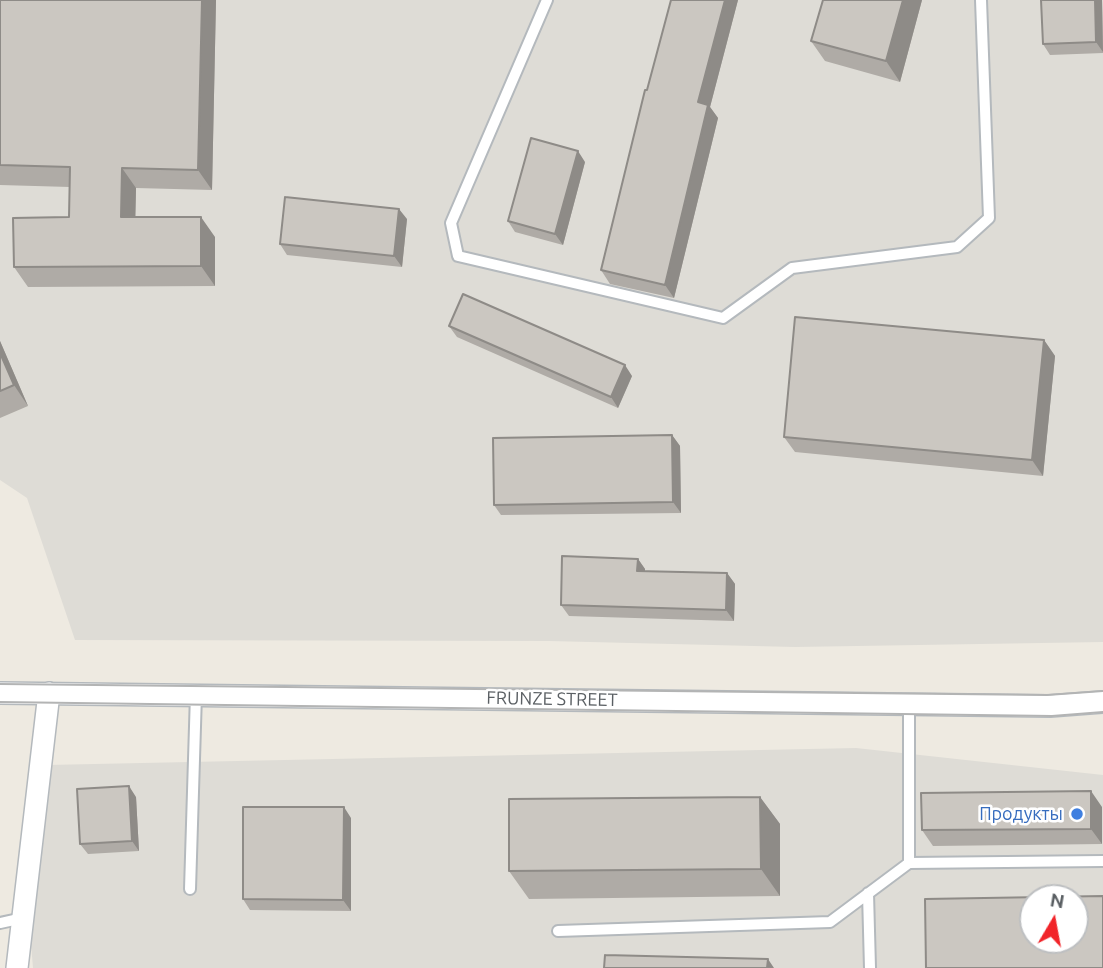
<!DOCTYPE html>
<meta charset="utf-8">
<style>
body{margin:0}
#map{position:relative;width:1103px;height:968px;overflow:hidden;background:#eeeae1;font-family:Ubuntu,sans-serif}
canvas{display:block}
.north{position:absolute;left:1019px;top:884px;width:70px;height:70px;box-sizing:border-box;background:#fff;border:2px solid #bdbfc1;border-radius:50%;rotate:10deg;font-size:19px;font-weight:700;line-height:28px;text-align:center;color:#5a5f63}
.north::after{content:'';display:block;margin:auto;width:24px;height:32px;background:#f12429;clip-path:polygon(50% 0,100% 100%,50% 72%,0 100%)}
</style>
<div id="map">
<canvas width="1103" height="968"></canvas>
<div class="north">N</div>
</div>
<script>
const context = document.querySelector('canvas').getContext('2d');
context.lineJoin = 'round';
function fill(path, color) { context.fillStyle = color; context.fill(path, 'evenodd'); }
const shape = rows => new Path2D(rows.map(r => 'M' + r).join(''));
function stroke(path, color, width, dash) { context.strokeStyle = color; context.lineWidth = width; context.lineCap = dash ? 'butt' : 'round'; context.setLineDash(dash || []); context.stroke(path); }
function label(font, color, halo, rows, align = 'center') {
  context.font = font + ' Ubuntu,sans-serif'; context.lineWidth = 5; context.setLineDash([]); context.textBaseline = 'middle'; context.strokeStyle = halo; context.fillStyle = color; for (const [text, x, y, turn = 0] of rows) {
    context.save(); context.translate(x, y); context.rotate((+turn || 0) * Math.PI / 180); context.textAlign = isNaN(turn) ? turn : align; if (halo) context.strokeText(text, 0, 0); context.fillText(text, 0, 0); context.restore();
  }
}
const industrial = shape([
 [0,0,1103,0,1103,642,795,647,549,641,75,640,27,498,0,480],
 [856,748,1103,775,1103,968,33,968,29,920,47,765],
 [1033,898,1075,898,1075,940,1033,940]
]);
const lane = shape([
 [547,0,451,223,458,256,723,318,792,268,957,247,989,218,981,0],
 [909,704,909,863,1103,861],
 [190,889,196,694],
 [868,893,870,968],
 [0,923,23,918],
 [558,931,830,922,909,863]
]);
const street = shape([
 [0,693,1050,706,1103,702],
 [17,968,49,693]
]);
const tram = shape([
 [0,684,1047,695,1103,691],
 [0,702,1052,716,1103,712]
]);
const wall = shape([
 [0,0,216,0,212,190,136,188,135,217,215,237,215,286,28,287,14,267,69,217,70,187,0,185],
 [671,0,738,0,710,107,718,118,674,298,610,284,601,270],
 [922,0,900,82,825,61,811,41],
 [1041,0,1102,0,1103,53,1050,55,1043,44],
 [585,162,563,245,515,232,508,221],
 [407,219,402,267,287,255,280,244],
 [449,326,632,376,618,408,457,337],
 [1044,340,1055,356,1043,476,795,452,784,437],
 [0,341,28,406,0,418],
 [672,435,680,446,681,513,501,515,494,505],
 [638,559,645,569,645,571,727,573,735,584,734,621,569,616,561,605],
 [136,797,139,851,88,854,80,844],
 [760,797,780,824,780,896,529,899,509,871],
 [1102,807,1102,844,933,846,922,830],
 [351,818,351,911,250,910,243,899]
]);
const shadedWall = shape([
 [202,0,216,0,212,190,198,170],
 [725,0,738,0,710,107,718,118,674,298,665,285,698,102],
 [903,0,922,0,900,82,886,61],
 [1095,0,1102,0,1103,52,1096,42],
 [578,151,585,162,563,245,555,234],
 [122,168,136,188,135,238,121,217],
 [399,209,407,219,402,267,394,256],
 [201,217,215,237,215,286,201,266],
 [1044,340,1055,356,1043,476,1032,460],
 [0,341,28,406,14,385,0,353],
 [625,365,632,376,618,408,611,397],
 [672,435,680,446,681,513,673,502],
 [638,559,645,569,645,582,637,571],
 [727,573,735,584,734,621,726,610],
 [129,786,136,797,139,851,132,841],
 [1091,791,1102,807,1102,844,1091,829],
 [760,797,780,824,780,896,761,869],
 [344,807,351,818,351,911,343,900],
 [768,959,774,968,767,968]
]);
const building = shape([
 [0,0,202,0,198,170,122,168,121,217,201,217,201,266,14,267,13,218,69,217,70,167,0,165,0,0],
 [671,0,725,0,698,102,708,105,665,285,601,270,645,90,647,90,671,0],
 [823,0,903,0,886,61,811,41,823,0],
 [1041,0,1095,0,1096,42,1043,44,1041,0],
 [531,138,578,151,555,234,508,221,531,138],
 [285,197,399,209,394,256,280,244,285,197],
 [463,294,625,365,611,397,449,326,463,294],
 [795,317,1044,340,1032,460,784,437,795,317],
 [0,353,14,385,0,391,0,353],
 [672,435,673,502,494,505,493,438,672,435],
 [562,556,638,559,637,571,727,573,726,610,561,605,562,556],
 [129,786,132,841,80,844,77,789,129,786],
 [1091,791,1091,829,922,830,921,793,1091,791],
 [760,797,761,869,509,871,509,799,760,797],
 [243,807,344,807,343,900,243,899,243,807],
 [1103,896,1103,968,926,968,925,899,1103,896],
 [1033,898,1075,898,1075,940,1033,940,1033,898],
 [605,955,768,959,767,968,604,968,605,955]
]);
const markers = [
 [1077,814,7,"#3f7fe0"]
];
const streetNames = [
 ["FRUNZE STREET",552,699,1]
];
const shopNames = [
 ["Продукты",1063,814]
];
fill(industrial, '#dedcd6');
stroke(lane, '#b4b9bd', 14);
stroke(street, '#b4b9bd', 24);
stroke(lane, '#fff', 10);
stroke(street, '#fff', 21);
stroke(tram, '#b3b4b4', 2);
fill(wall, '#afaba6');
fill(shadedWall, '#8e8b87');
fill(building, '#cbc7c1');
stroke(building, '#8e8b87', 2);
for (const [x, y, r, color] of markers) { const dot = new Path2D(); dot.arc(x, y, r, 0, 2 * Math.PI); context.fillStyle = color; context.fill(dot); stroke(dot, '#fff', 2.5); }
label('18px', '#5a5f63', '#fff', streetNames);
label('18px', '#366cbe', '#fff', shopNames, 'right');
</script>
